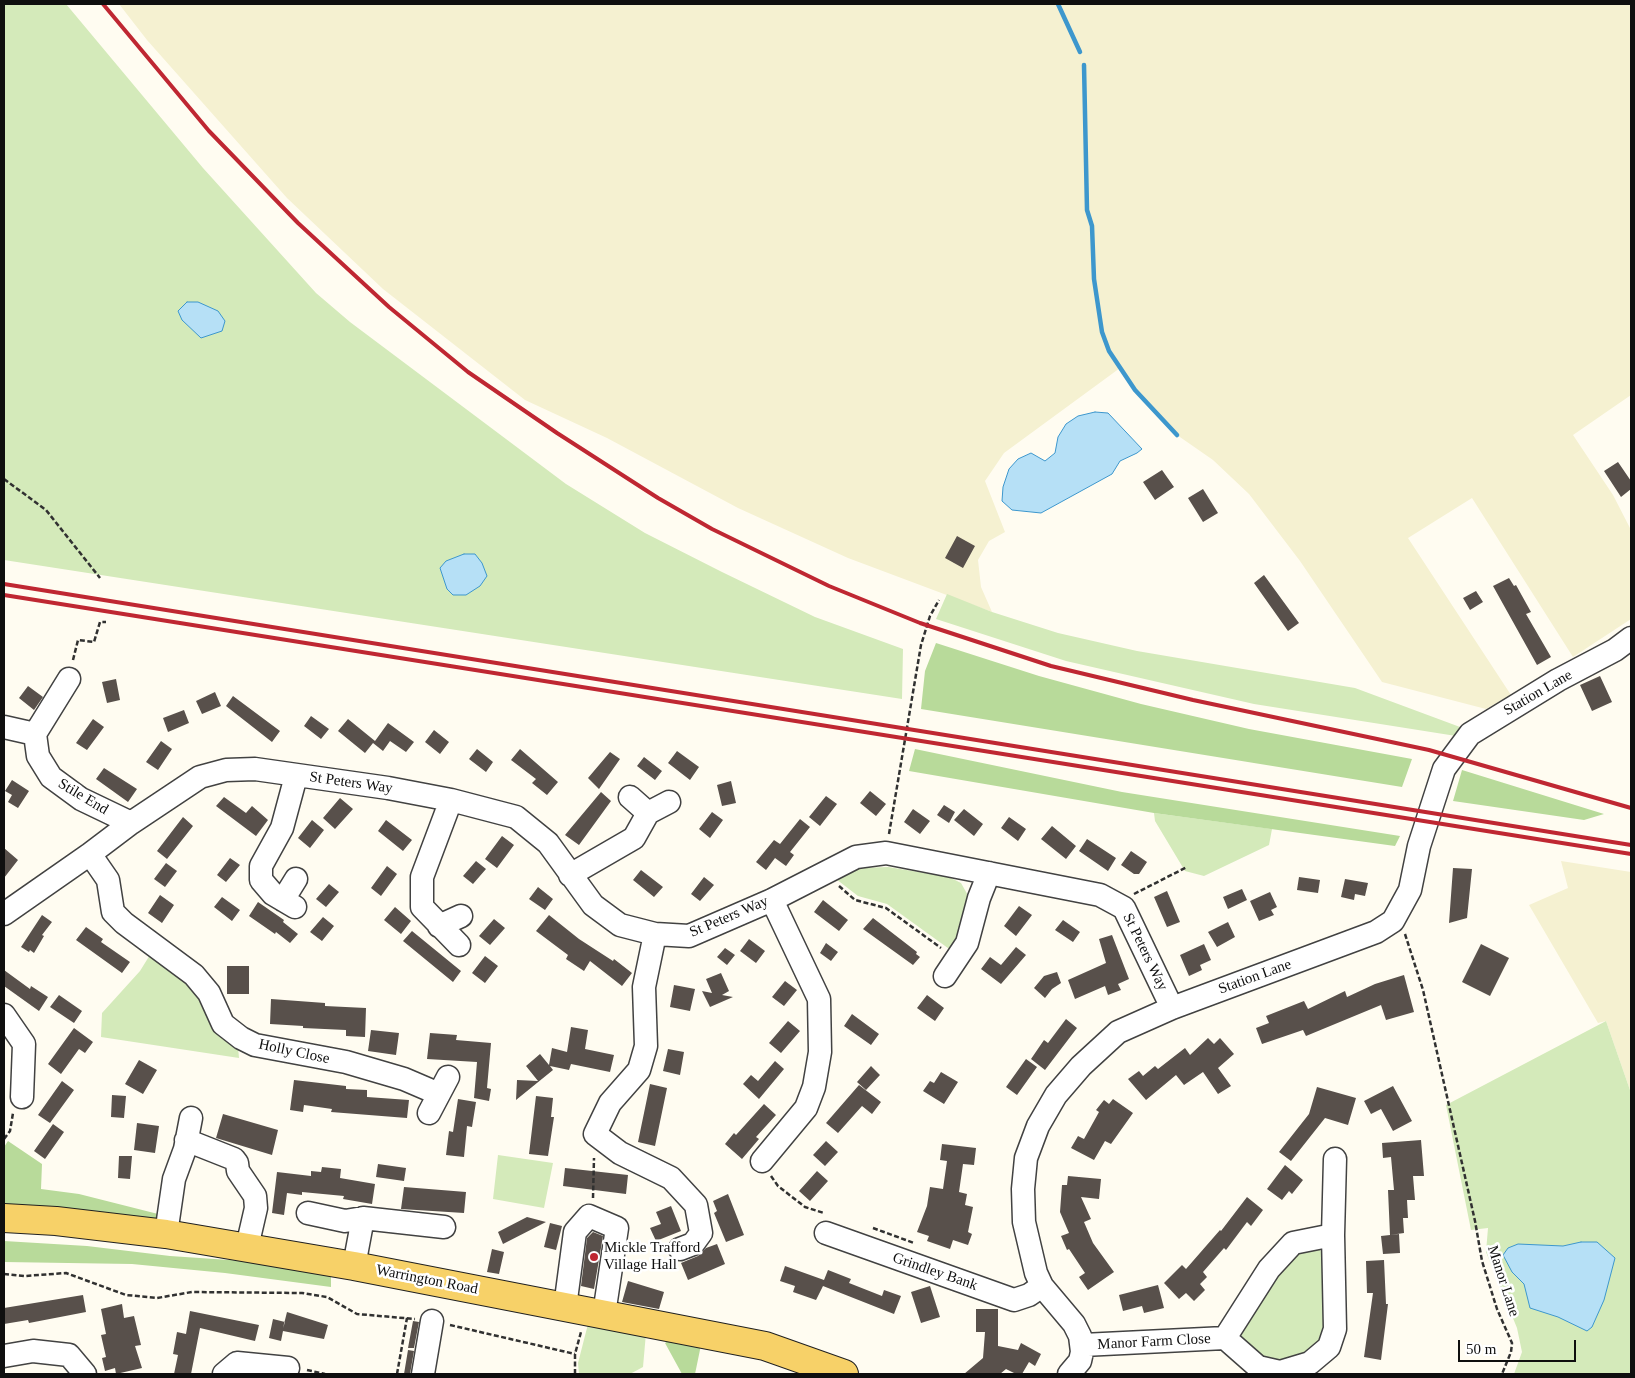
<!DOCTYPE html>
<style>
body{margin:0}
#map{position:relative;width:1635px;height:1378px;overflow:hidden;background:#fffcf1;font-family:"Times New Roman",serif}
canvas{display:block}
.frame{position:absolute;inset:0;border:5px solid #0f0f0f;pointer-events:none}
.scale{position:absolute;left:1458px;top:1340px;width:118px;height:22px;box-sizing:border-box;border:2px solid #0f0f0f;border-top:0;padding-left:6px;font-size:15px;line-height:18px;white-space:nowrap;color:#0f0f0f;-webkit-text-stroke:4px #fff;paint-order:stroke}
</style>
<div id="map">
<canvas width="1635" height="1378"></canvas>
<div class="frame"></div>
<div class="scale">50 m</div>
</div>
<script>
const context = document.querySelector('canvas').getContext('2d');
context.lineJoin = 'round';
function paint(path, color) { context.fillStyle = color; context.fill(path, 'evenodd'); }
const toPath = rows => new Path2D(rows.map(r => 'M' + r).join(''));
function trace(path, color, width, dash) { context.strokeStyle = color; context.lineWidth = width; context.lineCap = dash ? 'butt' : 'round'; context.setLineDash(dash || []); context.stroke(path); }
function drawText(font, color, halo, rows, align = 'center') {
  context.font = font + ' "Times New Roman",serif'; context.lineWidth = 5; context.setLineDash([]); context.textBaseline = 'middle'; context.strokeStyle = halo; context.fillStyle = color; for (const [text, x, y, turn = 0] of rows) {
    context.save(); context.translate(x, y); context.rotate((+turn || 0) * Math.PI / 180); context.textAlign = isNaN(turn) ? turn : align; if (halo) context.strokeText(text, 0, 0); context.fillText(text, 0, 0); context.restore();
  }
}
paint(toPath([
 [119,4,1631,4,1631,395,1573,435,1613,495,1631,530,1631,619,1573,657,1472,498,1408,538,1511,695,1486,709,1382,682,1300,561,1249,494,1213,460,1177,435,1135,390,1120,368,1004,453,985,481,1005,532,989,541,978,560,981,587,992,612,848,558,738,508,607,438,525,400,383,289,287,198,147,40],
 [1561,861,1631,872,1631,1093,1606,1021,1598,1023,1529,905,1568,888]
]), '#f5f1d1');
paint(toPath([
 [4,4,66,4,203,168,316,293,350,322,566,484,645,533,722,572,815,617,903,649,902,699,4,560],
 [947,594,992,612,1058,633,1137,651,1355,688,1460,727,1456,736,1254,704,1066,661,936,619],
 [1154,813,1272,829,1269,845,1204,876,1185,871,1155,821],
 [888,867,949,877,961,883,970,899,963,938,952,951,887,904,858,896,836,879,859,868],
 [153,950,202,993,238,1047,239,1058,101,1037,102,1013,140,971],
 [1606,1021,1631,1093,1631,1374,1514,1374,1522,1352,1517,1328,1486,1252,1488,1228,1471,1230,1446,1105],
 [498,1155,553,1163,544,1208,493,1199],
 [1311,1244,1320,1250,1328,1262,1324,1338,1297,1364,1263,1359,1246,1344,1240,1333,1289,1258],
 [588,1324,646,1333,643,1367,630,1374,579,1374,578,1363]
]), '#d4eaba');
paint(toPath([
 [936,643,1039,676,1141,704,1249,729,1412,759,1402,787,921,709,925,671],
 [915,749,1122,792,1400,836,1395,846,1154,813,909,771],
 [1462,770,1604,814,1584,820,1453,801],
 [8,1141,42,1164,41,1189,79,1194,162,1215,155,1222,4,1208,4,1147],
 [4,1241,87,1246,170,1256,244,1261,331,1275,331,1287,225,1273,132,1264,4,1262],
 [672,1338,701,1345,695,1374,682,1374,665,1343]
]), '#b8da9a');
const water = toPath([
 [187,302,198,302,218,311,225,321,222,331,201,338,182,320,178,311,187,302],
 [1095,412,1108,413,1142,449,1137,453,1120,461,1112,474,1041,513,1012,510,1002,501,1003,487,1009,469,1018,459,1031,453,1045,461,1055,453,1058,437,1066,424,1078,416,1095,412],
 [464,554,475,554,482,563,487,576,480,586,466,595,453,595,447,589,440,568,446,561,464,554],
 [1581,1242,1597,1242,1615,1258,1604,1300,1592,1327,1587,1331,1558,1317,1530,1308,1524,1284,1512,1272,1503,1255,1508,1248,1518,1244,1563,1246,1581,1242]
]);
paint(water, '#b6e0f6');
trace(water, '#3d97cd', 1);
trace(toPath([
 [1058,4,1080,52],
 [1084,65,1087,210,1092,226,1094,279,1102,332,1109,351,1135,390,1177,435]
]), '#3d97cd', 4.5);
paint(toPath([
 [1618,462,1631,481,1631,489,1621,497,1604,471],
 [1162,470,1174,487,1155,500,1143,482],
 [1203,489,1218,513,1203,522,1188,498],
 [957,536,975,546,963,568,945,558],
 [1264,575,1299,623,1288,631,1254,583],
 [1509,578,1514,586,1516,585,1531,612,1526,614,1551,657,1537,665,1493,586],
 [1476,591,1483,602,1470,610,1463,598],
 [1600,676,1612,702,1592,711,1580,685],
 [116,679,120,700,107,703,102,682],
 [28,686,43,697,34,710,19,698],
 [215,692,221,706,202,714,196,701],
 [233,696,280,731,272,742,226,706],
 [184,710,189,723,168,732,163,718],
 [311,716,329,729,321,739,304,726],
 [93,719,104,727,87,750,76,743],
 [348,719,375,741,388,723,414,742,406,752,390,741,383,751,373,743,365,753,338,731],
 [434,730,449,742,440,754,425,742],
 [161,741,172,749,158,770,146,762],
 [477,749,493,762,486,772,469,759],
 [520,749,558,782,547,795,532,783,536,779,511,760],
 [677,751,699,767,690,780,668,763],
 [610,752,620,759,599,789,588,778],
 [644,757,662,771,655,780,637,766],
 [104,768,137,789,128,802,96,779],
 [12,780,29,791,18,808,8,802,12,795,5,791],
 [731,781,736,803,722,806,717,785],
 [870,791,886,804,876,816,860,803],
 [601,792,611,801,579,845,565,835],
 [826,796,837,804,820,826,809,817],
 [224,797,246,813,252,806,268,820,256,836,216,806],
 [340,798,353,809,335,829,323,818],
 [944,805,955,812,949,823,937,815],
 [913,809,930,821,920,834,904,822],
 [964,809,983,824,974,836,954,820],
 [712,812,723,820,710,838,699,829],
 [183,817,193,826,167,859,157,851],
 [1009,817,1026,829,1018,841,1001,828],
 [800,819,810,827,790,852,794,855,786,866,775,858,766,870,756,862,774,840,780,844],
 [312,820,324,830,310,848,298,838],
 [386,820,412,840,403,851,378,831],
 [1052,826,1076,846,1066,859,1041,839],
 [502,836,514,845,497,868,485,859],
 [1087,839,1116,858,1108,871,1079,851],
 [4,848,18,860,4,878],
 [1131,851,1147,862,1139,874,1134,874,1121,865],
 [230,858,240,865,226,882,217,875],
 [476,861,486,869,473,884,463,876],
 [166,863,177,871,165,887,154,879],
 [387,866,397,874,381,896,371,888],
 [1453,868,1472,869,1467,918,1449,923],
 [641,870,663,887,654,897,633,880],
 [704,877,714,885,700,901,691,894],
 [1299,877,1320,880,1318,893,1297,890],
 [1345,879,1368,883,1365,896,1355,894,1354,900,1341,897],
 [329,884,339,892,326,907,316,899],
 [538,887,553,899,545,910,529,899],
 [1242,889,1247,900,1228,909,1223,897],
 [1167,891,1180,922,1167,927,1154,897],
 [1270,892,1277,907,1271,910,1274,915,1259,921,1250,901],
 [160,895,174,905,162,923,148,913],
 [222,897,240,910,232,921,214,907],
 [823,900,848,920,839,931,814,912],
 [258,902,284,920,283,922,298,934,290,943,276,932,275,934,249,916],
 [1019,906,1032,915,1016,936,1004,926],
 [395,907,411,921,401,934,384,920],
 [42,915,52,922,42,935,44,936,34,953,30,950,29,952,21,947],
 [549,915,579,939,613,961,614,959,632,973,622,986,590,961,584,971,566,959,568,955,536,931],
 [323,917,334,926,322,941,310,932],
 [873,918,917,952,916,954,920,957,913,965,863,929],
 [494,919,505,928,490,945,479,936],
 [1063,920,1080,932,1073,942,1055,930],
 [1228,922,1235,937,1217,947,1208,932],
 [86,927,103,939,101,942,130,962,122,973,76,940],
 [412,931,461,971,453,982,403,941],
 [1112,935,1129,979,1118,984,1121,990,1108,995,1105,986,1075,999,1068,980,1106,963,1099,939],
 [749,939,765,951,756,963,740,951],
 [826,943,838,952,831,961,820,953],
 [1204,944,1211,960,1200,965,1202,970,1189,976,1180,955],
 [1481,944,1509,958,1490,996,1462,982],
 [1016,947,1026,955,1001,984,981,969,990,957,1001,965],
 [725,948,735,955,727,965,717,957],
 [485,956,498,966,485,983,472,973],
 [227,966,249,966,249,994,227,994],
 [4,970,30,989,31,986,48,997,39,1011,4,986],
 [1057,972,1061,983,1052,989,1045,998,1034,988,1044,976],
 [721,973,729,991,722,995,733,997,710,1007,702,991,712,993,706,979],
 [1404,975,1414,1012,1386,1020,1381,1005,1306,1036,1303,1030,1262,1044,1256,1028,1269,1023,1266,1016,1304,1001,1308,1009,1345,991,1347,997,1375,984],
 [785,981,797,990,784,1006,772,997],
 [674,985,695,989,690,1011,670,1007],
 [59,995,82,1011,74,1023,50,1007],
 [927,995,944,1008,935,1021,917,1008],
 [271,999,325,1003,325,1006,366,1008,365,1037,346,1036,346,1030,303,1028,303,1026,270,1024],
 [852,1014,879,1034,871,1045,844,1026],
 [1066,1019,1077,1028,1045,1070,1031,1059,1044,1040,1048,1043],
 [788,1021,800,1031,781,1053,769,1043],
 [571,1027,588,1030,585,1049,614,1055,610,1072,571,1064,569,1070,550,1066,553,1070,516,1100,517,1080,538,1081,526,1066,540,1054,549,1065,552,1048,567,1052],
 [74,1028,93,1042,85,1053,79,1049,61,1074,48,1064],
 [371,1030,399,1033,396,1055,368,1051],
 [430,1033,457,1035,456,1040,491,1043,487,1088,491,1089,489,1101,474,1098,477,1062,427,1059],
 [1208,1038,1214,1044,1220,1038,1234,1054,1218,1068,1231,1086,1218,1094,1203,1072,1184,1085,1176,1075,1146,1100,1128,1079,1139,1071,1143,1076,1155,1066,1158,1069,1185,1048,1190,1055],
 [668,1049,684,1052,680,1075,663,1071],
 [1026,1059,1037,1067,1017,1095,1006,1087],
 [139,1060,157,1070,143,1094,125,1084],
 [775,1061,784,1069,759,1099,743,1084,751,1075,758,1081],
 [871,1066,880,1075,866,1090,857,1082],
 [941,1072,958,1082,944,1104,923,1091,930,1081,934,1083],
 [294,1080,346,1086,346,1089,367,1090,367,1097,409,1100,407,1118,331,1112,332,1109,304,1105,303,1112,290,1110],
 [62,1081,74,1090,50,1123,38,1115],
 [650,1084,667,1088,655,1146,638,1142],
 [859,1085,881,1102,872,1114,862,1106,838,1133,826,1123],
 [1393,1086,1412,1121,1393,1131,1381,1109,1371,1114,1364,1101],
 [1317,1087,1356,1098,1348,1125,1325,1118,1291,1161,1279,1152,1309,1114],
 [112,1095,126,1096,124,1118,111,1117],
 [536,1096,553,1098,551,1117,554,1117,548,1156,529,1154],
 [458,1099,476,1102,472,1127,467,1126,464,1157,446,1155,449,1131,453,1132],
 [1113,1099,1133,1113,1111,1144,1105,1141,1094,1160,1071,1148,1078,1136,1084,1139,1099,1112,1096,1110,1104,1100,1109,1104],
 [764,1104,776,1115,756,1137,759,1139,742,1159,725,1144,734,1133,736,1135],
 [223,1114,278,1130,272,1155,216,1138],
 [137,1123,159,1126,155,1153,134,1150],
 [53,1124,64,1132,45,1159,34,1151],
 [1421,1140,1424,1176,1413,1176,1415,1200,1407,1200,1408,1218,1403,1218,1404,1233,1390,1235,1388,1190,1394,1190,1391,1157,1383,1158,1382,1143],
 [826,1141,838,1152,825,1166,813,1155],
 [942,1144,976,1148,974,1165,963,1164,959,1192,967,1194,965,1205,973,1207,968,1232,972,1234,968,1245,953,1240,950,1249,927,1241,929,1236,917,1232,927,1206,930,1187,943,1189,947,1161,940,1160],
 [119,1156,132,1156,130,1179,118,1178],
 [378,1164,406,1168,404,1181,376,1177],
 [1285,1165,1303,1180,1292,1194,1289,1191,1282,1200,1267,1189],
 [322,1167,341,1169,340,1178,375,1184,372,1204,343,1199,344,1196,302,1192,302,1195,287,1193,284,1215,272,1213,277,1172,311,1176,311,1171,321,1172],
 [565,1168,628,1175,626,1194,563,1186],
 [817,1171,828,1181,810,1201,799,1191],
 [1068,1176,1101,1179,1099,1199,1081,1197,1091,1219,1084,1222,1093,1243,1114,1272,1088,1290,1079,1277,1085,1273,1069,1249,1067,1250,1061,1236,1069,1233,1060,1212,1062,1185,1067,1185],
 [404,1187,466,1192,464,1213,401,1209],
 [728,1194,744,1235,726,1242,714,1213,717,1211,713,1201],
 [1247,1197,1263,1210,1251,1226,1247,1222,1226,1250,1224,1248,1203,1272,1207,1277,1200,1284,1205,1290,1194,1301,1186,1293,1179,1299,1164,1283,1182,1265,1186,1269,1220,1230,1221,1231],
 [671,1206,681,1231,656,1241,650,1228,661,1224,656,1212],
 [527,1217,546,1222,503,1244,498,1232],
 [550,1223,562,1226,556,1250,544,1247],
 [593,1232,603,1236,594,1289,581,1286,587,1238],
 [1399,1234,1400,1253,1383,1254,1381,1236],
 [717,1244,725,1264,688,1280,681,1263,698,1256,706,1248],
 [492,1249,504,1252,499,1274,487,1272],
 [1384,1260,1386,1304,1388,1304,1381,1360,1364,1357,1373,1293,1367,1293,1366,1261],
 [785,1266,824,1280,828,1270,851,1279,849,1283,882,1296,884,1290,901,1296,894,1314,823,1286,816,1300,793,1292,795,1286,780,1281],
 [628,1281,664,1292,659,1309,622,1302],
 [1158,1285,1164,1308,1144,1313,1142,1306,1123,1311,1119,1295],
 [930,1286,940,1317,921,1323,911,1292],
 [83,1295,86,1312,29,1323,28,1320,4,1324,4,1308],
 [122,1304,124,1318,134,1316,141,1345,135,1346,142,1368,116,1374,115,1368,105,1371,102,1358,106,1357,101,1335,106,1334,101,1309],
 [976,1309,998,1309,998,1346,1018,1350,1021,1343,1041,1354,1035,1366,1029,1362,1022,1374,1016,1374,1006,1369,1000,1374,964,1374,983,1358,985,1332,976,1332],
 [190,1311,259,1325,255,1341,200,1328,191,1374,174,1374,178,1355,173,1354,177,1332,186,1334],
 [287,1312,328,1325,324,1339,283,1331,281,1341,269,1338,273,1319,285,1322,283,1328],
 [413,1321,419,1322,414,1348,408,1348],
 [408,1350,414,1351,410,1374,404,1374]
]), '#58504b');
const minor = toPath([
 [69,679,35,734,38,756,51,777,81,799,131,823],
 [4,727,35,734],
 [630,797,648,813],
 [451,800,422,877,422,907,459,945],
 [90,854,108,880,113,912,124,923,194,975,209,993,223,1024,241,1038,255,1045,346,1062,404,1079,439,1094],
 [570,875,634,838,648,813,669,802],
 [283,900,296,879],
 [295,907,273,894,261,880,261,866,282,828,296,776],
 [4,914,90,854,131,823,200,777,226,770,255,769,388,788,451,800,516,817,548,843,593,905,620,925,655,934,689,936,772,900,856,857,886,853,1100,895,1124,908,1172,1008],
 [439,926,461,916],
 [655,934,644,987,646,1046,639,1070,610,1103,595,1134,620,1153,671,1178,696,1205,701,1233,693,1244,680,1249],
 [945,976,967,943,979,898,989,873],
 [4,1015,24,1044,22,1097],
 [429,1113,448,1077],
 [186,1140,234,1159,237,1163,238,1171,255,1196,256,1208,247,1247],
 [762,1161,806,1108,814,1087,820,1052,819,999,772,900],
 [308,1213,345,1221,363,1218],
 [826,1233,1014,1300,1029,1295,1042,1286],
 [166,1234,174,1179,185,1149,191,1118],
 [354,1266,363,1218,444,1227],
 [565,1307,575,1232,589,1216,617,1228,604,1314],
 [1225,1338,1258,1367,1280,1372,1310,1363,1329,1347,1335,1329,1333,1235],
 [1083,1345,1225,1338,1269,1269,1293,1243,1333,1235,1335,1159],
 [4,1356,33,1351,69,1355,85,1374],
 [224,1374,237,1363,288,1368],
 [423,1374,432,1321],
 [1069,1374,1080,1361,1082,1352,1080,1336,1074,1324,1042,1286,1036,1273,1024,1222,1023,1189,1026,1158,1038,1126,1056,1095,1081,1066,1118,1032,1172,1008,1376,932,1393,921,1410,890,1419,846,1444,769,1470,734,1558,680,1615,650,1631,638]
]);
const major = toPath([
 [4,1218,56,1221,166,1234,354,1266,765,1346,844,1374]
]);
trace(minor, '#424242', 25);
trace(major, '#202020', 30);
trace(toPath([
 [4,479,46,510,100,578],
 [73,660,78,640,94,642,100,622,106,622],
 [889,834,921,645,930,616,939,600],
 [839,886,855,900,886,908,941,948],
 [1134,894,1187,867],
 [1405,934,1423,990,1475,1221,1482,1261,1497,1309,1512,1343,1511,1352,1502,1374],
 [4,1139,10,1131,13,1113],
 [771,1176,778,1186,805,1207,824,1213],
 [593,1198,594,1158],
 [873,1228,914,1243],
 [4,1274,25,1276,66,1273,126,1295,157,1298,192,1292,302,1293,327,1297,357,1314,415,1319],
 [450,1325,575,1354],
 [307,1370,325,1374],
 [397,1374,407,1318],
 [575,1374,575,1354,581,1332]
]), '#313131', 2.5, [5, 2.5]);
trace(minor, '#fff', 22);
trace(major, '#f7d168', 28);
trace(toPath([
 [103,4,209,131,298,223,389,307,468,372,557,433,658,498,712,529,829,586,920,623,1051,666,1193,700,1429,750,1631,808],
 [4,584,1631,845],
 [4,595,1631,854]
]), '#bf2732', 4);
for (const [x, y, r, color] of [
 [594,1257,5,"#bf2732"]
]) { const dot = new Path2D(); dot.arc(x, y, r, 0, 2 * Math.PI); context.fillStyle = color; context.fill(dot); trace(dot, '#fff', 2); }
drawText('15px', '#0f0f0f', '#fff', [
 ["Station Lane",1538,693,-30],
 ["St Peters Way",351,783,8],
 ["Stile End",83,797,31],
 ["St Peters Way",729,917,-23],
 ["St Peters Way",1145,952,64],
 ["Station Lane",1255,977,-20],
 ["Holly Close",294,1052,12],
 ["Grindley Bank",935,1272,19],
 ["Warrington Road",427,1280,11],
 ["Manor Lane",1503,1281,72],
 ["Manor Farm Close",1154,1342,-3]
]);
drawText('15px', '#0f0f0f', '#fff', [
 ["Mickle Trafford",604,1248],
 ["Village Hall",604,1265]
], 'left');
</script>
